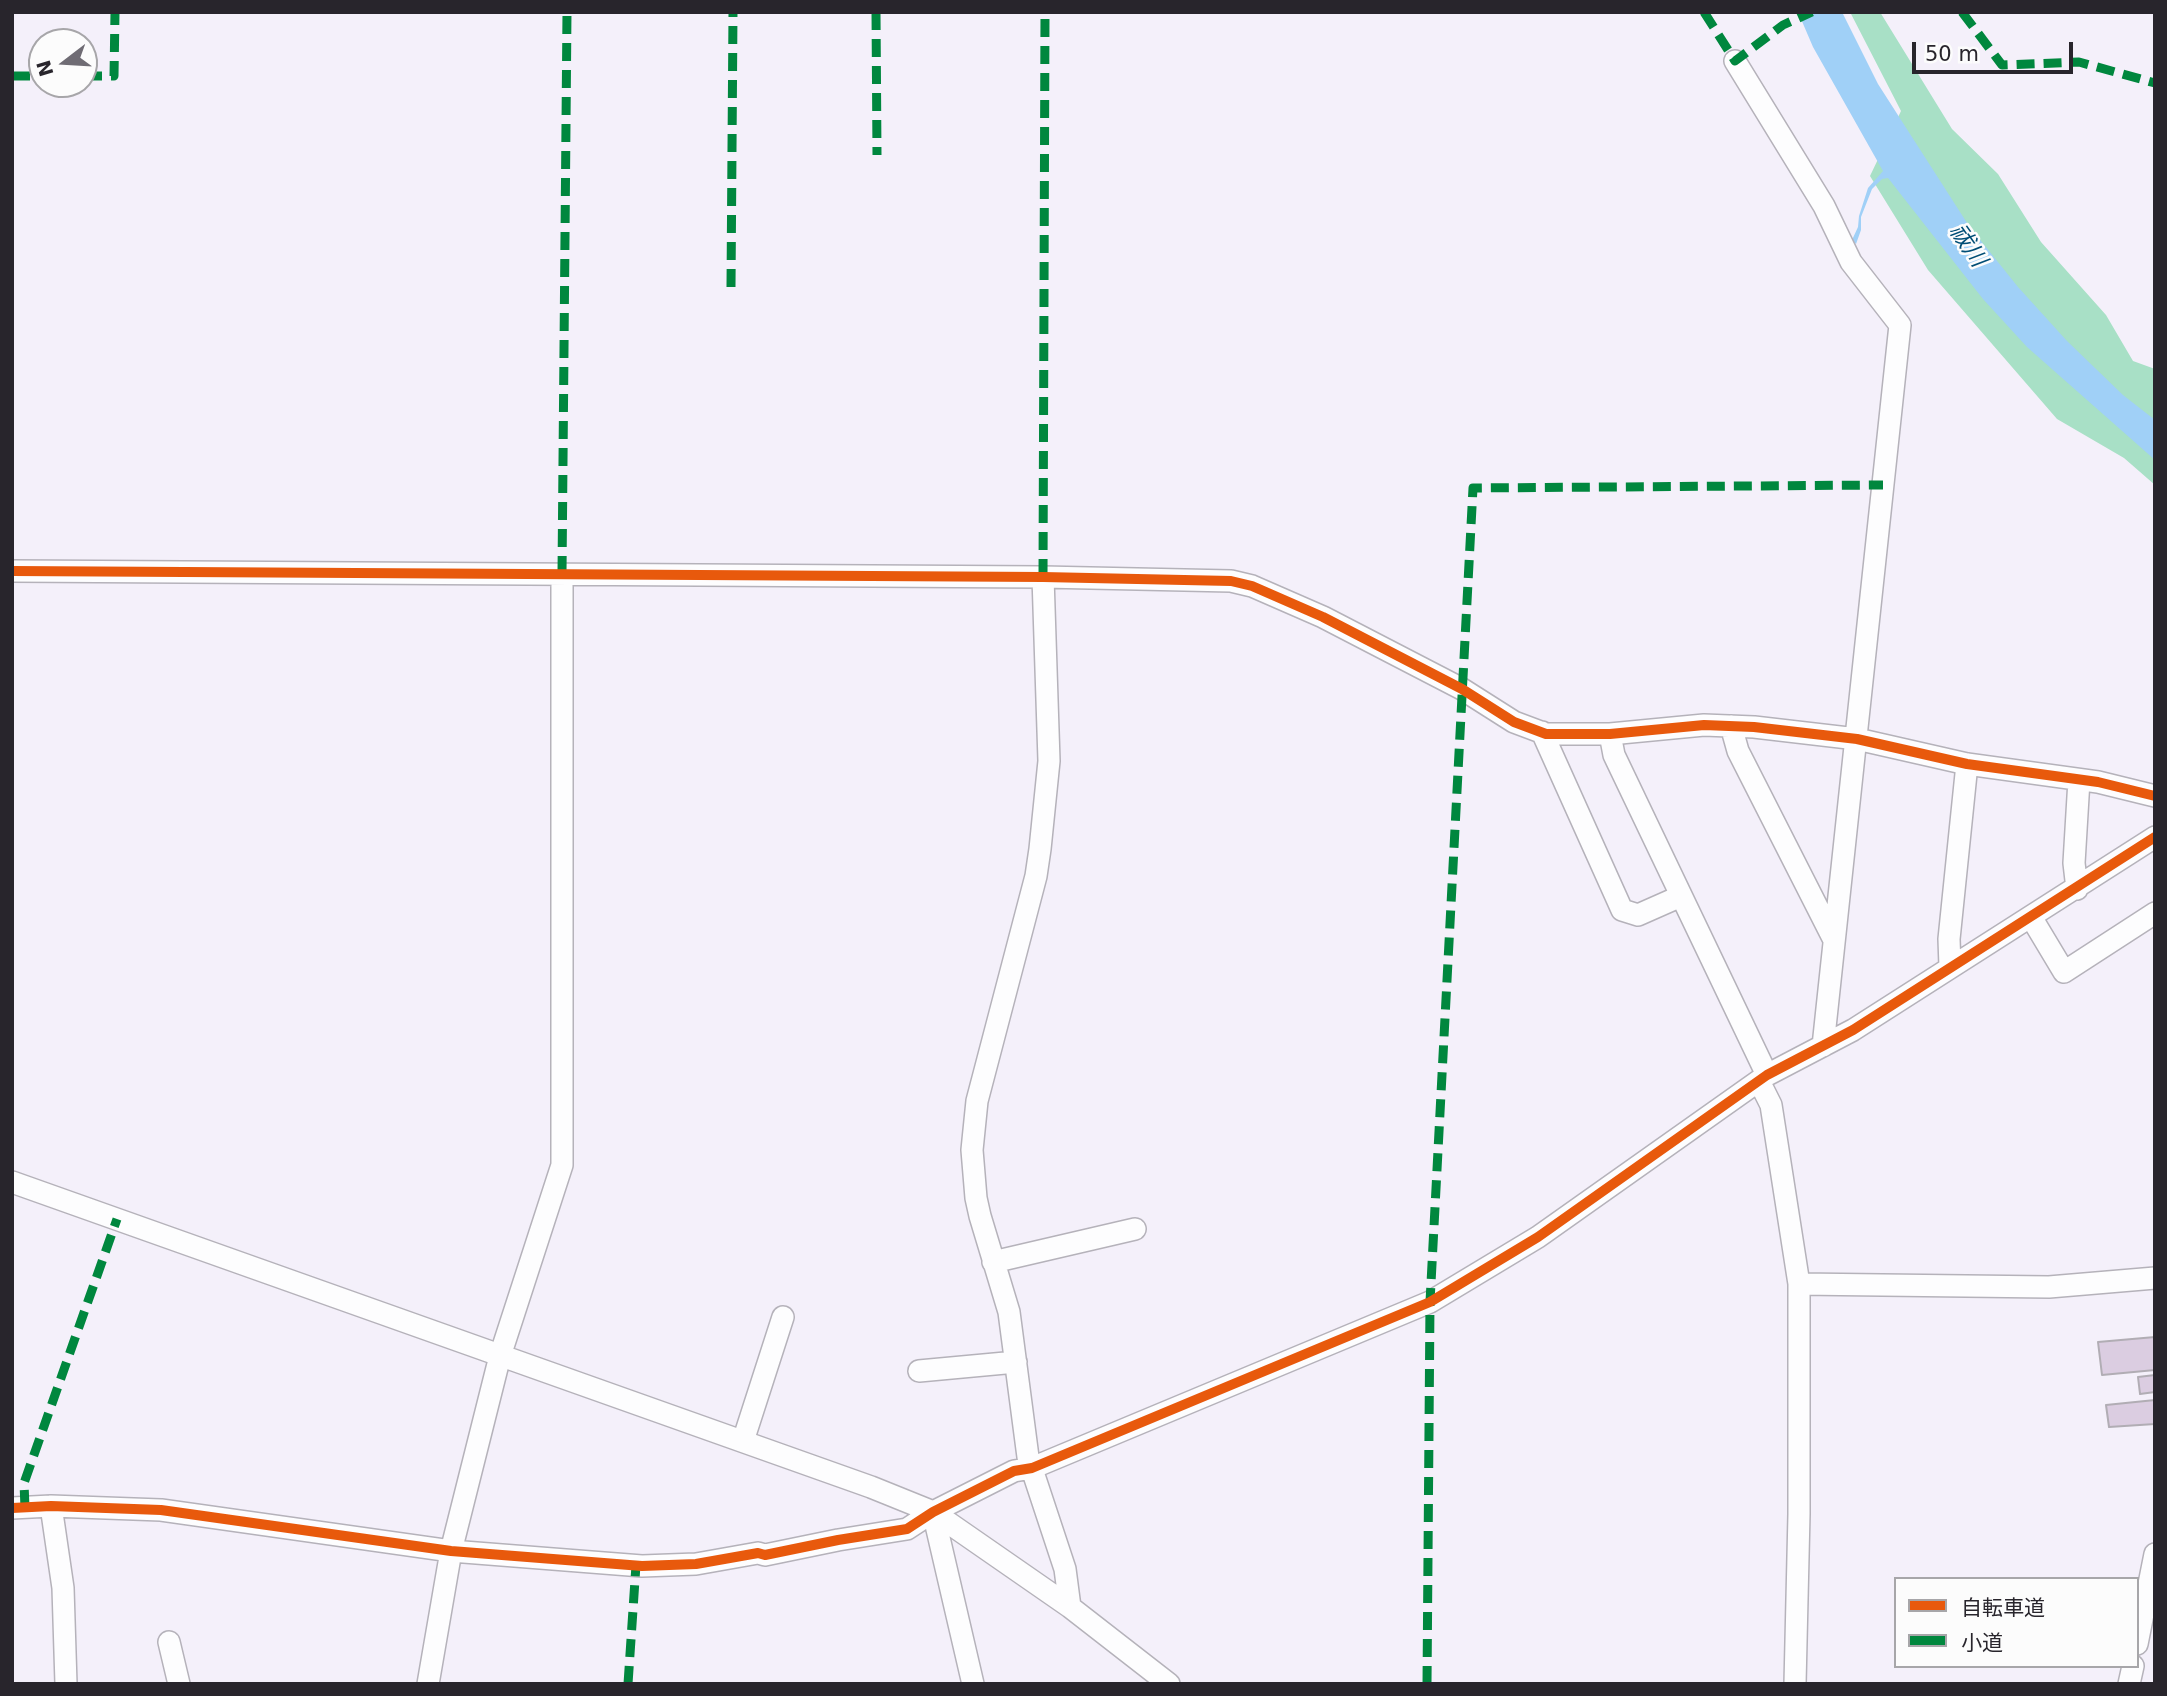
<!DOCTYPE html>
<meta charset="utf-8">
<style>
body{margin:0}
#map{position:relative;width:2167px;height:1696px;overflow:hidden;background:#f4f0fa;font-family:"DejaVu Sans","Noto Sans JP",sans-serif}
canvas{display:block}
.frame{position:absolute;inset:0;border:14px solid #28252c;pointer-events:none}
.legend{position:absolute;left:1894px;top:1577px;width:245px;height:91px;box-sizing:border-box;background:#fcfcfc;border:2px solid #a7a6a9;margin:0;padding:9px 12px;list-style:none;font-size:21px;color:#28252c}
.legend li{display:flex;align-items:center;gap:14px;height:35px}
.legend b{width:35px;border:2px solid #a7a6a9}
.north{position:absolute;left:28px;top:28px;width:70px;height:70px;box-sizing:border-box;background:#fcfcfc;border:2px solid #a7a6a9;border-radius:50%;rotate:253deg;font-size:19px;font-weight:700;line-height:28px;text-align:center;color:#28252c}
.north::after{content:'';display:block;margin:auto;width:24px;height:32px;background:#6f6c74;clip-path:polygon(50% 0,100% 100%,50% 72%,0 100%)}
.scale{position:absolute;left:1912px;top:42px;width:161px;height:32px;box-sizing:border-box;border:4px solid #28252c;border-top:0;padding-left:9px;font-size:21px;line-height:24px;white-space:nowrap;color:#28252c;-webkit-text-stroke:5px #fcfcfc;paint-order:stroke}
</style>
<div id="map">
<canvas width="2167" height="1696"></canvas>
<div class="frame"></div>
<ul class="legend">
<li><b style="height:9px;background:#e8590c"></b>自転車道</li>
<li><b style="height:9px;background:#00873e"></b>小道</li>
</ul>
<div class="north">N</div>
<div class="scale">50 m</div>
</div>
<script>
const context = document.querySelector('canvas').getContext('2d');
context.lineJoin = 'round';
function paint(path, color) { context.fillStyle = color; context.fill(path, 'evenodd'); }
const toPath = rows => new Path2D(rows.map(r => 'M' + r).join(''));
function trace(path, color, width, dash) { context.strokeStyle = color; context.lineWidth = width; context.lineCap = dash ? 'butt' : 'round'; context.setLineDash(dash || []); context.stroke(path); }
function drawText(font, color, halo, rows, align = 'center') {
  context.font = font + ' "DejaVu Sans","Noto Sans JP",sans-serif'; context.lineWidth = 5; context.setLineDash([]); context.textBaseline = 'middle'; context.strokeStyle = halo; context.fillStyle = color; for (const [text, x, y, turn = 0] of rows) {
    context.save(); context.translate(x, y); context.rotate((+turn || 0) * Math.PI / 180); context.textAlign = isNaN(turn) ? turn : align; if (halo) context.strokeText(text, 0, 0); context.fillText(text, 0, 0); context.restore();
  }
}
paint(toPath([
 [1850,12,1880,12,1952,129,1998,174,2041,242,2106,315,2133,361,2155,369,2155,485,2124,458,2057,419,1928,270,1870,176,1901,111]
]), '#a8e0c6');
paint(toPath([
 [1798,12,1842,12,1878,84,1969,226,2018,287,2067,341,2123,395,2155,420,2155,460,2027,347,1983,299,1888,178,1882,179,1872,189,1861,217,1861,230,1856,244,1852,240,1858,227,1859,216,1868,188,1883,171,1813,47]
]), '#a0d0f7');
const building = toPath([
 [2155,1337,2155,1370,2102,1375,2098,1342,2155,1337],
 [2155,1375,2155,1392,2140,1394,2138,1377,2155,1375],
 [2155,1400,2155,1424,2109,1427,2106,1405,2155,1400]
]);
paint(building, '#dbcde1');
trace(building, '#b1adb4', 2);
const minor = toPath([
 [1735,61,1824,206,1851,262,1900,325,1823,1046],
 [12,571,1043,577,1231,581,1252,586,1323,617,1462,689,1514,722,1546,734,1610,734,1704,725,1754,727,1857,739,1967,764,2098,782,2155,796],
 [1043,577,1049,761,1040,849,1036,876,977,1101,972,1150,976,1198,980,1216,1009,1312,1028,1457,1065,1569,1070,1607],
 [1731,726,1738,751,1834,940],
 [1542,732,1622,910,1638,915,1681,896],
 [1610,734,1614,755,1767,1075],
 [2077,889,2074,863,2079,780],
 [2031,917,2064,972,2155,913],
 [1950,967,1949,939,1967,764],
 [1759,1081,1771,1105,1799,1284,1799,1514,1795,1684],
 [12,1182,871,1487,933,1512,1070,1607,1169,1684],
 [993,1262,1135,1229],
 [1799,1284,2049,1287,2155,1278],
 [919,1371,1016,1362],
 [743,1441,783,1317],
 [51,1506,63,1588,66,1684],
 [12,1508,51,1506,161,1510,451,1551,642,1566,696,1564,758,1553,765,1555,838,1540,907,1529,933,1512,1014,1471,1032,1468,1430,1302,1538,1237,1767,1075,1853,1030,2155,837],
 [933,1512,973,1684],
 [169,1642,179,1684],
 [2137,1644,2155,1554],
 [428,1684,451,1551,500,1356,562,1165,562,574],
 [2129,1684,2133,1666]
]);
trace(minor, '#b5b2ba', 24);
trace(minor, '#fdfdfe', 21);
trace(toPath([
 [876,12,877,155],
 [1704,12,1735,61,1783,25,1812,12],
 [1962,12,2002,65,2079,62,2155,83],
 [12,76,42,76],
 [84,76,114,76,115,12],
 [731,287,733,12],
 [562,574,567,12],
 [1043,577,1045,12],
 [25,1508,24,1483,117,1219],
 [628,1684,636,1565],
 [1427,1684,1430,1302,1473,488,1883,485]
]), '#00873e', 9, [18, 9]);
trace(toPath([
 [12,571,1043,577,1231,581,1252,586,1323,617,1462,689,1514,722,1546,734,1610,734,1704,725,1754,727,1857,739,1967,764,2098,782,2155,796],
 [12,1508,51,1506,161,1510,451,1551,642,1566,696,1564,758,1553,765,1555,838,1540,907,1529,933,1512,1014,1471,1032,1468,1430,1302,1538,1237,1767,1075,1853,1030,2155,837]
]), '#e8590c', 10);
drawText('italic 23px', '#004e76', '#fcfcfc', [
 ["祓川",1967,246,55]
]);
</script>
